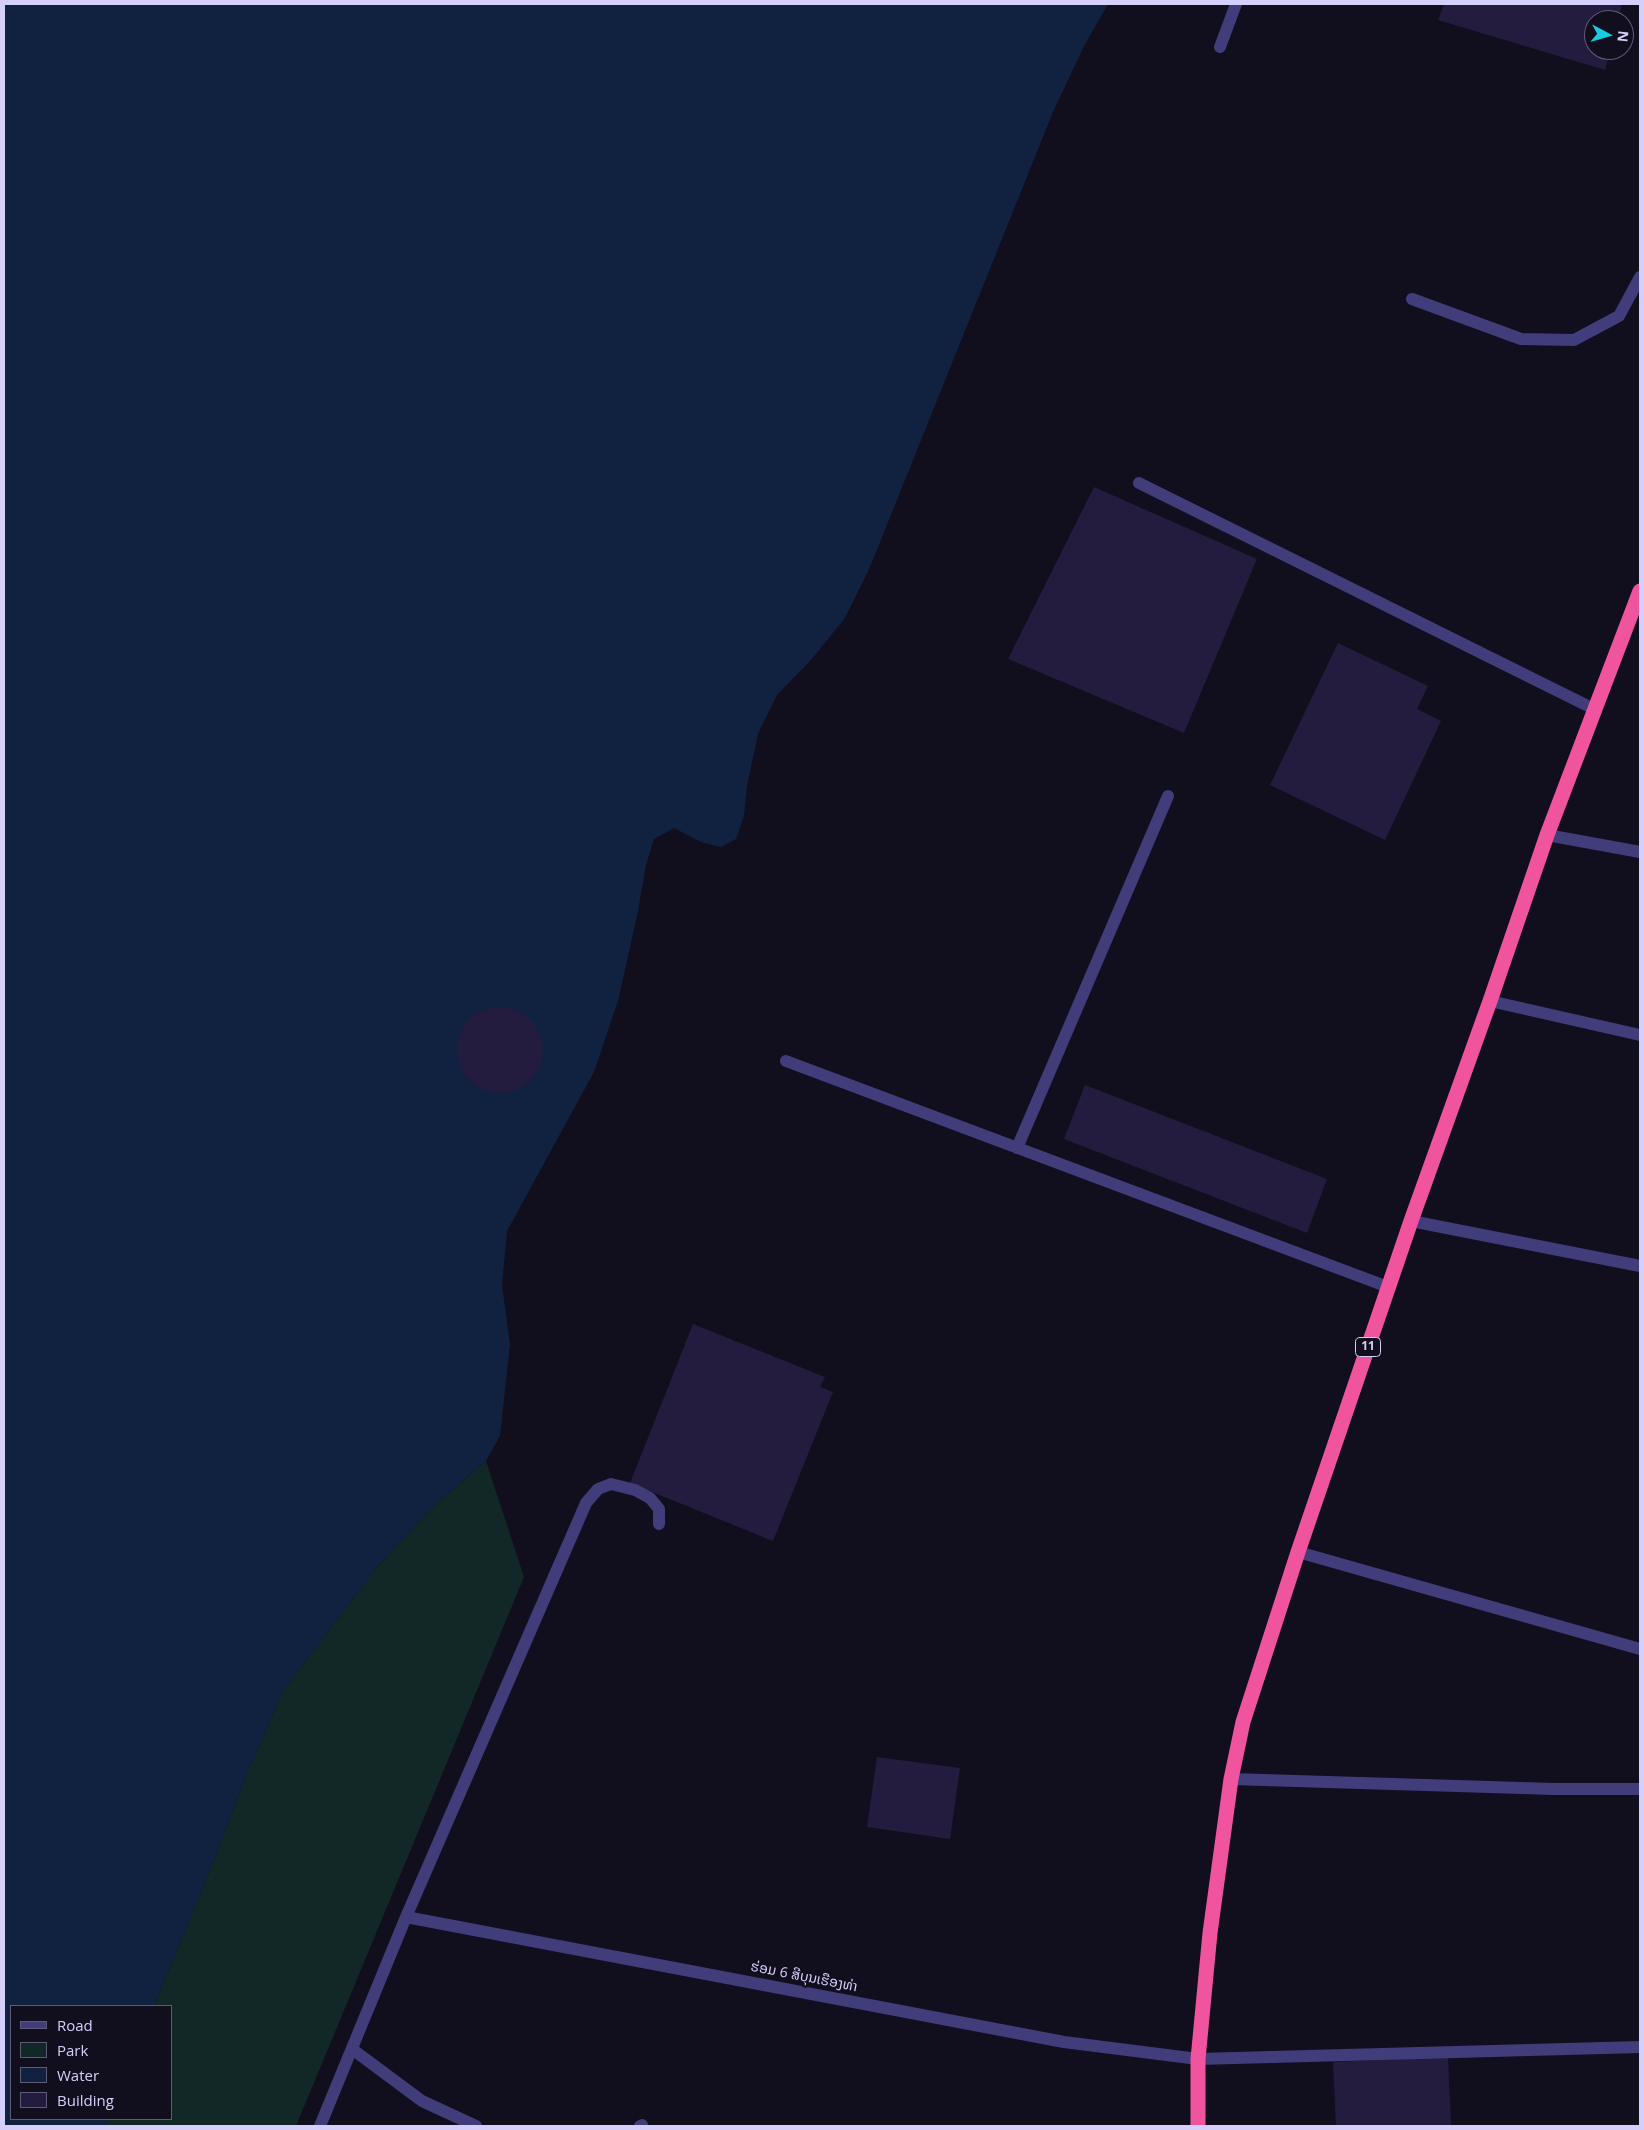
<!DOCTYPE html>
<meta charset="utf-8">
<style>
body{margin:0}
#map{position:relative;width:1644px;height:2130px;overflow:hidden;background:#110e1e;font-family:"Open Sans",sans-serif}
canvas{display:block}
.frame{position:absolute;inset:0;border:5px solid #d5cffb;pointer-events:none}
.legend{position:absolute;left:10px;top:2005px;width:162px;height:115px;box-sizing:border-box;background:#110e1e;border:1px solid #5f5b76;margin:0;padding:6px 9px;list-style:none;font-size:15px;color:#d5cffb}
.legend li{display:flex;align-items:center;gap:10px;height:25px}
.legend b{width:25px;border:1px solid #5f5b76}
.north{position:absolute;left:1584px;top:10px;width:50px;height:50px;box-sizing:border-box;background:#110e1e;border:1px solid #5f5b76;border-radius:50%;rotate:96deg;font-size:14px;font-weight:700;line-height:20px;text-align:center;color:#d5cffb}
.north::after{content:'';display:block;margin:auto;width:18px;height:22px;background:#12cde4;clip-path:polygon(50% 0,100% 100%,50% 72%,0 100%)}
</style>
<div id="map">
<canvas width="1644" height="2130"></canvas>
<div class="frame"></div>
<ul class="legend">
<li><b style="height:6px;background:#403d7a"></b>Road</li>
<li><b style="height:14px;background:#122827"></b>Park</li>
<li><b style="height:14px;background:#112240"></b>Water</li>
<li><b style="height:14px;background:#231c3e"></b>Building</li>
</ul>
<div class="north">N</div>
</div>
<script>
const context = document.querySelector('canvas').getContext('2d');
context.lineJoin = 'round';
function paint(path, color) { context.fillStyle = color; context.fill(path, 'evenodd'); }
const toPath = rows => new Path2D(rows.map(r => 'M' + r).join(''));
function trace(path, color, width, dash) { context.strokeStyle = color; context.lineWidth = width; context.lineCap = dash ? 'butt' : 'round'; context.setLineDash(dash || []); context.stroke(path); }
function drawText(font, color, halo, rows, align = 'center') {
  context.font = font + ' "Open Sans","Noto Sans Lao",sans-serif'; context.lineWidth = 5; context.setLineDash([]); context.textBaseline = 'middle'; context.strokeStyle = halo; context.fillStyle = color; for (const [text, x, y, turn = 0] of rows) {
    context.save(); context.translate(x, y); context.rotate((+turn || 0) * Math.PI / 180); context.textAlign = isNaN(turn) ? turn : align; if (halo) context.strokeText(text, 0, 0); context.fillText(text, 0, 0); context.restore();
  }
}
paint(toPath([
 [486,1461,524,1577,296,2126,104,2126,108,2119,171,2119,171,2006,154,2006,211,1868,247,1773,284,1690,377,1567,436,1504]
]), '#122827');
paint(toPath([
 [4,4,1108,4,1084,46,1053,112,870,567,845,618,811,660,777,695,758,734,747,786,744,816,736,839,721,847,701,842,674,828,654,839,646,865,638,911,618,1001,594,1072,507,1231,502,1285,510,1344,500,1436,486,1461,436,1504,377,1567,284,1690,247,1773,211,1868,154,2006,11,2006,11,2119,108,2119,104,2126,4,2126]
]), '#112240');
paint(toPath([
 [1444,4,1622,4,1618,20,1594,20,1594,50,1610,50,1605,70,1438,20],
 [1094,487,1257,559,1184,733,1008,659],
 [1338,643,1428,686,1417,709,1441,721,1385,840,1270,785],
 '457 1050a43 43 0 1 1 86 0a43 43 0 1 1-86 0Z',
 [1085,1085,1327,1179,1307,1233,1064,1139],
 [693,1324,825,1377,820,1387,833,1392,773,1541,630,1483],
 [877,1757,960,1768,950,1839,867,1827],
 [1448,2057,1451,2126,1336,2126,1333,2062]
]), '#231c3e');
trace(toPath([
 [1220,47,1236,4],
 [1412,299,1521,339,1574,340,1619,316,1640,277],
 [1139,483,1596,710],
 [1547,835,1640,852],
 [1490,1001,1640,1035],
 [786,1061,1388,1287],
 [1017,1148,1168,796],
 [1411,1221,1640,1266],
 [1298,1552,1640,1649],
 [1231,1779,1554,1789,1640,1789],
 [406,1917,1064,2042,1198,2059,1640,2047],
 [352,2049,422,2101,476,2126],
 [320,2126,406,1917,586,1503,598,1489,611,1484,635,1490,650,1498,659,1509,659,1524],
 [640,2126,642,2125]
]), '#403d7a', 12);
trace(toPath([
 [1198,2126,1198,2059,1210,1933,1231,1779,1243,1722,1298,1552,1411,1221,1490,1001,1547,835,1640,591]
]), '#f1549e', 15);
for (const [x, y, w] of [
 [1368,1347,25]
]) { const box = new Path2D(); box.roundRect(x - w / 2, y - 9.5, w, 19, 4); context.fillStyle = '#110e1e'; context.fill(box); trace(box, '#d5cffb', 1); }
drawText('bold 12px', '#d5cffb', null, [
 ["11",1368,1347]
]);
drawText('14px', '#d5cffb', '#110e1e', [
 ["ຮ່ອມ 6 ສີບຸນເຮືອງທ່າ",804,1977,11]
]);
</script>
